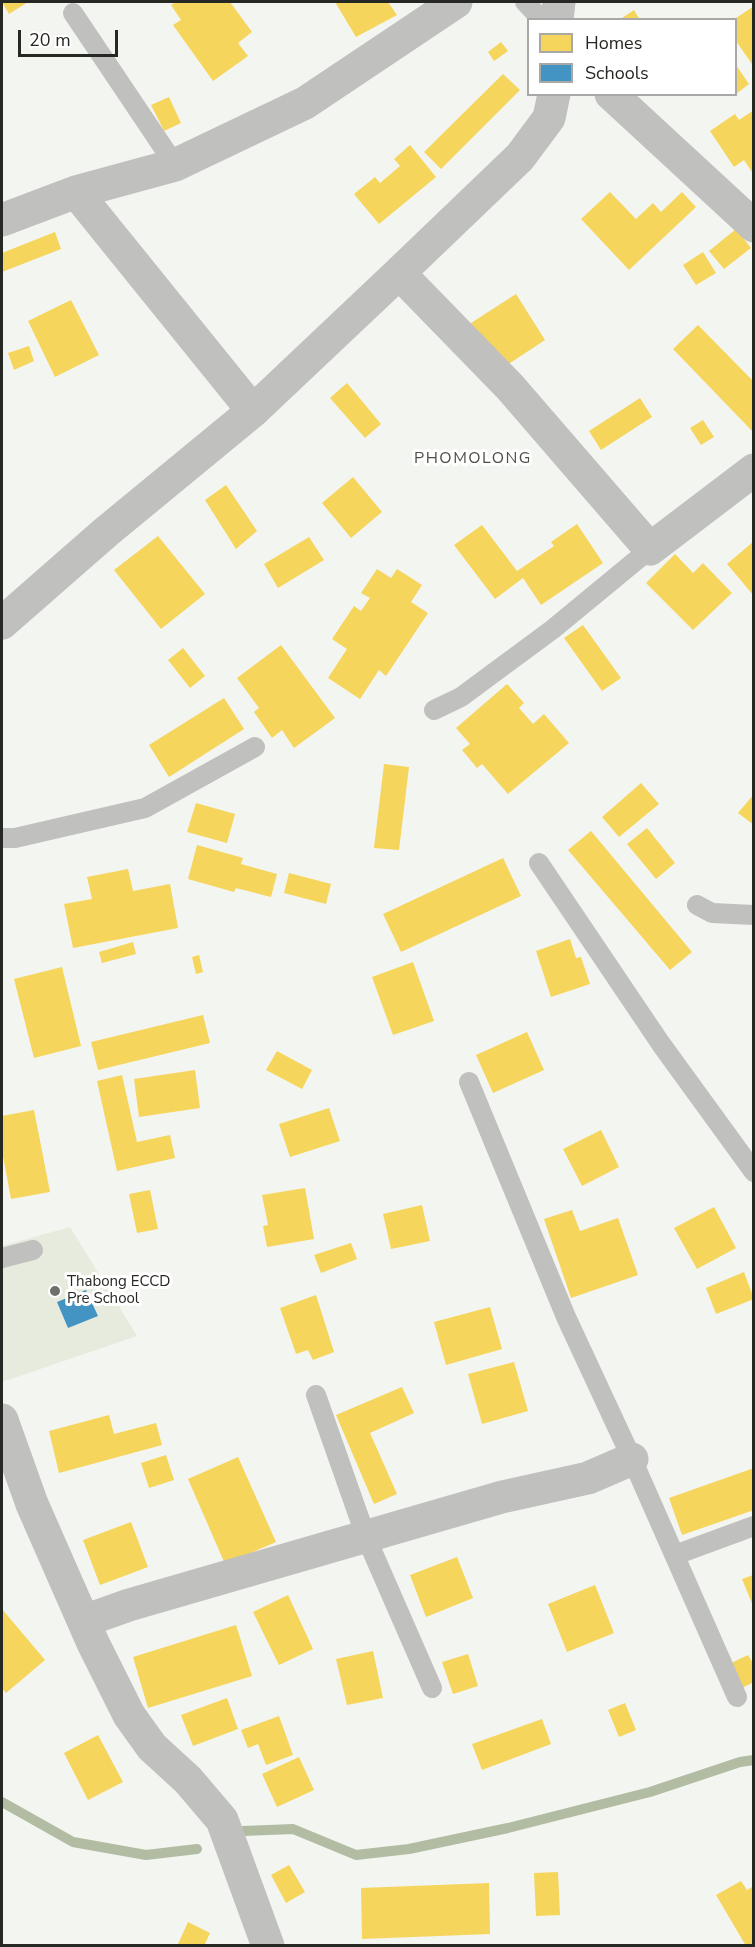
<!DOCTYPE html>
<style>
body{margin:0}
#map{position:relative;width:755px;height:1947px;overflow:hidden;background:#f3f5f0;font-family:"Nunito Sans",sans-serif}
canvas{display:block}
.frame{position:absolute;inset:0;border:3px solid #262823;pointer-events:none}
.legend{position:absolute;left:527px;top:18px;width:210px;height:78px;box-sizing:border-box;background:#fff;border:2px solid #a8a9a7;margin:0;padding:8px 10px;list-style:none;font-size:18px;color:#262823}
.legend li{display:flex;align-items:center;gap:12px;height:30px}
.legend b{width:30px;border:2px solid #a8a9a7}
.scale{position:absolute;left:18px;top:30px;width:100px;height:27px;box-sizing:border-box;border:3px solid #262823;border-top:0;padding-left:8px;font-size:18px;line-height:21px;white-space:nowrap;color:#262823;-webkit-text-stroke:4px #fff;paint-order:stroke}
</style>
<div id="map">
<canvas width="755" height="1947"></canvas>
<div class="frame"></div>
<ul class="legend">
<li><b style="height:16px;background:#f6d55c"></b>Homes</li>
<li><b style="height:16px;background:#4393c3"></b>Schools</li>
</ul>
<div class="scale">20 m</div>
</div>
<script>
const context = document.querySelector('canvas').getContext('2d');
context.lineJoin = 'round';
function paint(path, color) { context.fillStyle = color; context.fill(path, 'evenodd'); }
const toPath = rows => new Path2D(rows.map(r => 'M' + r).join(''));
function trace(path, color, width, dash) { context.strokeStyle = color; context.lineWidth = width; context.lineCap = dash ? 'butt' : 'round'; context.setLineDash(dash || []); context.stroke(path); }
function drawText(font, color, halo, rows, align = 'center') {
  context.font = font + ' "Nunito Sans",sans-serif'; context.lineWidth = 6; context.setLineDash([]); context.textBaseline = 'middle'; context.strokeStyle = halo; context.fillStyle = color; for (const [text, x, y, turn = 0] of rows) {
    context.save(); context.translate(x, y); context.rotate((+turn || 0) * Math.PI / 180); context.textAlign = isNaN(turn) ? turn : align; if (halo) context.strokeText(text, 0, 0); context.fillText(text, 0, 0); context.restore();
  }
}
paint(toPath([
 [70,1227,137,1336,2,1382,2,1246]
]), '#e6ebde');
paint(toPath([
 [2,2,28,2,9,14],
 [176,2,230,2,252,32,238,43,248,56,213,81,173,25,181,20,171,5],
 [335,2,388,2,397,15,356,37],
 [754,6,754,67,736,41,736,20,733,20],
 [634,10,640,20,619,20],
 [501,42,508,51,494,61,488,52],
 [736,65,749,84,736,94],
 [503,74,520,90,441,169,424,152],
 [169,97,181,123,164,131,151,105],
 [754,110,754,175,744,160,734,167,710,131,735,114,739,120],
 [410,145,436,177,379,224,354,194,375,177,380,183,400,166,394,159],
 [610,192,636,219,653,203,661,212,682,192,696,207,629,270,581,219],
 [736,229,751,248,724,269,709,251],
 [55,232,61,249,2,272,2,253],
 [703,252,716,273,696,285,683,265],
 [516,294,545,340,501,369,471,323],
 [71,300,99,355,55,377,28,321],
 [698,325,754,382,754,433,673,349],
 [29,346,34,361,14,370,8,353],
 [347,383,381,424,365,438,330,398],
 [640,398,652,417,601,450,589,431],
 [703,420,714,437,701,445,690,428],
 [353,477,382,512,351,538,322,503],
 [226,485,257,531,236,549,205,500],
 [577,524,603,563,541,605,523,578,495,599,454,545,482,525,517,571,554,546,551,542],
 [158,536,205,594,161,629,114,570],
 [309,537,324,560,278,588,264,564],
 [754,541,754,596,727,564],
 [675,554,693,573,703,563,732,593,693,630,646,583],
 [377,569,391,578,397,569,422,585,411,602,428,613,386,676,379,670,360,699,328,678,347,649,332,639,354,606,361,611,370,598,361,593],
 [583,625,621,678,602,691,564,638],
 [281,645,335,718,294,748,282,730,272,738,254,712,259,708,237,678],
 [183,648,205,676,190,688,168,660],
 [507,684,524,703,519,708,533,724,544,714,569,743,508,794,482,764,477,768,462,750,470,744,456,728],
 [224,698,244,729,169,777,149,745],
 [384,764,409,767,399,850,374,848],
 [641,783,659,804,619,837,602,817],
 [754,794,754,825,738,813],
 [196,803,235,814,227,843,187,832],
 [647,828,675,863,656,879,627,844],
 [591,831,692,952,670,970,568,850],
 [197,845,243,858,241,864,277,874,271,897,236,888,234,892,188,879],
 [503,858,521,896,401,952,383,914],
 [128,869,133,891,170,884,178,928,73,948,64,904,92,899,87,877],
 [289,873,331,884,326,904,284,893],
 [570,939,576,958,581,957,590,984,551,997,536,951],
 [133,942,136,954,102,963,99,952],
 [199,955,203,972,196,974,192,957],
 [413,962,434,1021,393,1035,372,977],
 [62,967,81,1046,34,1058,14,979],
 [203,1015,210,1043,98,1070,91,1042],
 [527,1032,544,1070,493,1093,476,1055],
 [277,1051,312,1070,302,1089,266,1070],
 [195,1070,200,1108,139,1117,134,1079],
 [122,1075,137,1142,170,1135,175,1158,117,1171,97,1081],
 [329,1108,340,1141,290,1157,279,1124],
 [34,1110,50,1192,11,1199,2,1151,2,1116],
 [601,1130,619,1167,582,1186,563,1149],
 [305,1188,314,1239,267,1247,263,1226,268,1225,262,1195],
 [150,1190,158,1229,137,1233,129,1194],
 [422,1205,430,1241,391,1249,383,1214],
 [714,1207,736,1248,697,1269,674,1228],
 [572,1210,580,1231,618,1218,638,1275,571,1298,544,1219],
 [351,1243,357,1259,321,1273,314,1255],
 [744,1272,754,1299,716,1314,706,1288],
 [316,1295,334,1352,313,1360,308,1350,296,1354,280,1308],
 [490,1307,502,1349,446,1365,434,1322],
 [514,1362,528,1411,482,1424,468,1374],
 [402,1387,414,1413,370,1433,397,1494,374,1504,336,1415],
 [109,1415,114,1434,156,1423,162,1445,59,1473,49,1431],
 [166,1455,174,1480,149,1488,141,1463],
 [238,1457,276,1542,225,1564,188,1479],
 [754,1468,754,1510,682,1535,669,1498],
 [131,1522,148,1567,100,1585,83,1540],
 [457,1557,473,1598,426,1617,410,1575],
 [753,1575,753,1606,742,1579],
 [595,1585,614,1633,567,1652,548,1604],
 [288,1595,313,1649,279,1665,253,1612],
 [2,1609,45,1660,6,1693,2,1688],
 [236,1625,252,1676,148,1708,133,1657],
 [373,1651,383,1698,347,1705,336,1659],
 [468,1654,478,1686,453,1694,442,1662],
 [748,1655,754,1665,754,1682,740,1689,729,1664],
 [227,1698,238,1729,193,1746,181,1715],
 [625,1703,636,1730,619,1737,608,1710],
 [279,1716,293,1755,266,1765,258,1744,248,1748,241,1730],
 [542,1719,551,1744,482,1770,472,1744],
 [98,1735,123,1782,88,1800,64,1753],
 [299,1757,314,1790,277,1807,262,1774],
 [289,1865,305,1892,286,1903,271,1875],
 [558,1872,560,1915,536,1916,534,1873],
 [741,1881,747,1890,754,1886,754,1946,746,1946,716,1895],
 [489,1883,490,1934,362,1939,361,1888],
 [188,1922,210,1933,204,1946,182,1946,178,1944]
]), '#f6d55c');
paint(toPath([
 [86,1290,98,1316,68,1328,57,1302]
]), '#4393c3');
trace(toPath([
 [2,1802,73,1842,146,1855,197,1849],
 [243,1831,293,1829,356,1855,409,1849,508,1828,650,1792,740,1762,754,1760]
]), '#b2bca2', 10);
trace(toPath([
 [525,2,542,20],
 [73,13,175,165],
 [434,710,461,697,553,629,650,549],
 [2,838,15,838,145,808,255,747],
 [539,863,661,1044,754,1172],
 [697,905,712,913,754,915],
 [469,1082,566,1317,632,1459,737,1697],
 [2,1258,33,1250],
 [316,1395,366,1537,432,1688],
 [675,1555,754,1526]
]), '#c0c0bf', 20);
trace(toPath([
 [557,20,559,2],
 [611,94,754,226],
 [76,192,253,411],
 [2,220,76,192,175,165,305,103,456,2],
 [399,273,510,387,650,549,754,470],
 [2,623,106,532,253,411,399,273,520,157,549,118,554,94],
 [2,1420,32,1504,93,1643,129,1715,152,1747,188,1780,222,1820,268,1946],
 [84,1621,129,1605,502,1497,588,1478,632,1459]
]), '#c0c0bf', 33);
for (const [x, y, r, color] of [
 [55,1291,6,"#6e706b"]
]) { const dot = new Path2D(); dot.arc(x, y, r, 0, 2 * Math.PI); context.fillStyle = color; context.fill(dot); trace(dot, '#fff', 2); }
drawText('15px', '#262823', '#fff', [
 ["Thabong ECCD",67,1282],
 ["Pre School",67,1299]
], 'left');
context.letterSpacing = '1.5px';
drawText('16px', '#4d5148', '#fff', [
 ["PHOMOLONG",473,459]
]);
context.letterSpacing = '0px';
</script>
